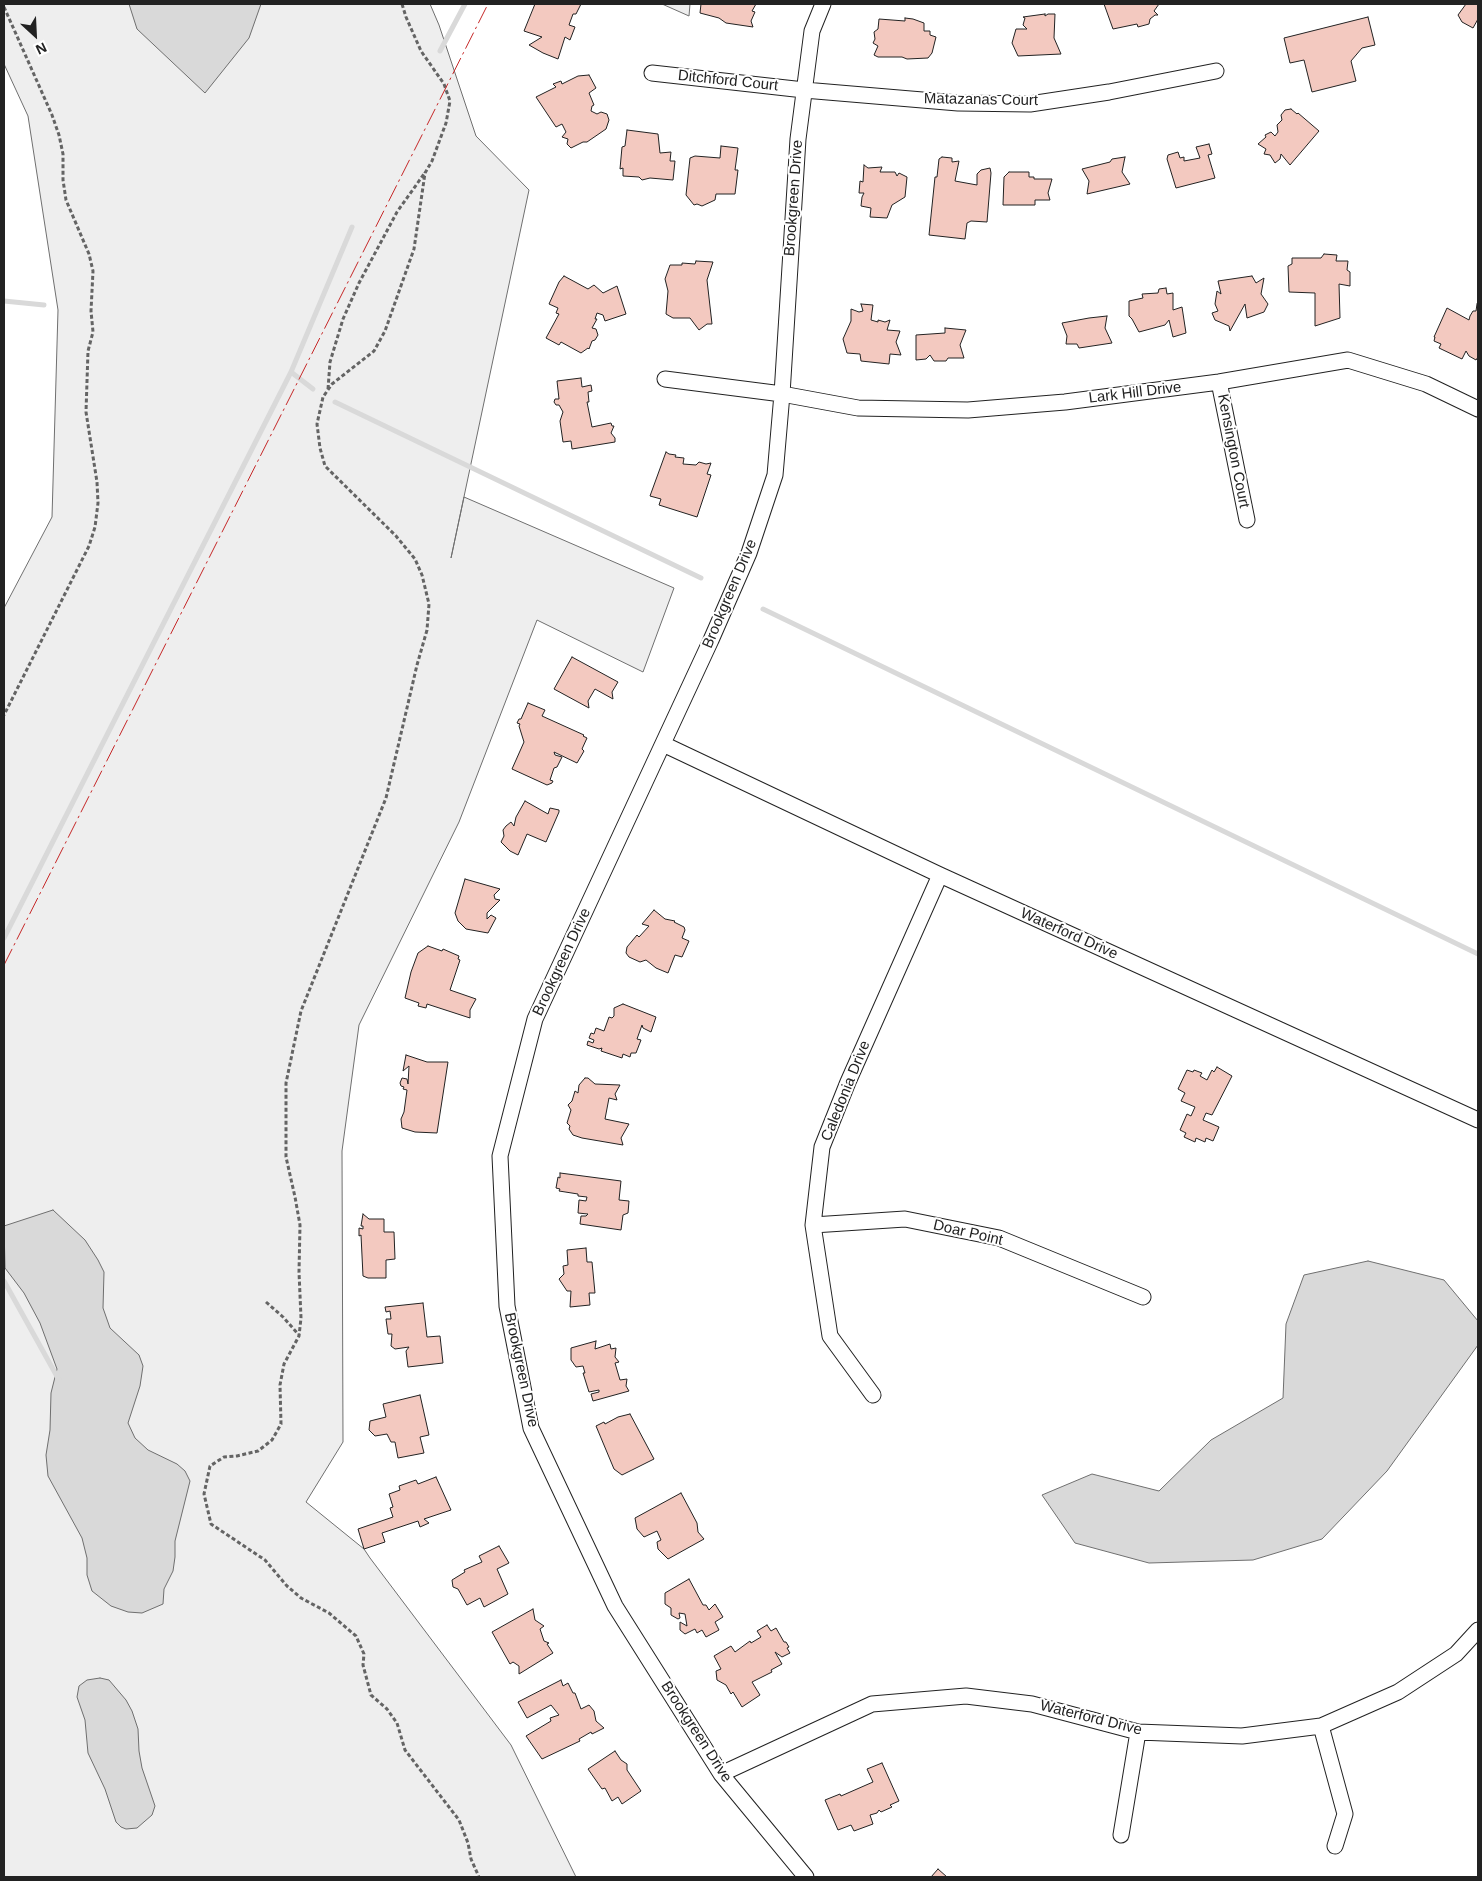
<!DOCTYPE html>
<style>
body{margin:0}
#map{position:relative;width:1482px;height:1881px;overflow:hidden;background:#fff;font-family:Arial,sans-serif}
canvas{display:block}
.frame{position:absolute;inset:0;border:5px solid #222;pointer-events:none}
.north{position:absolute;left:10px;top:10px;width:50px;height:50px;-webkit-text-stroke:4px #fff;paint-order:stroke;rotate:155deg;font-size:14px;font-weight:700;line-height:20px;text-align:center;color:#222}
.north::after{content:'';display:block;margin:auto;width:18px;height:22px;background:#222;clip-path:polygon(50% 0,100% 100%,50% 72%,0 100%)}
</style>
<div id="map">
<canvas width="1482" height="1881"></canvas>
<div class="frame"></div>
<div class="north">N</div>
</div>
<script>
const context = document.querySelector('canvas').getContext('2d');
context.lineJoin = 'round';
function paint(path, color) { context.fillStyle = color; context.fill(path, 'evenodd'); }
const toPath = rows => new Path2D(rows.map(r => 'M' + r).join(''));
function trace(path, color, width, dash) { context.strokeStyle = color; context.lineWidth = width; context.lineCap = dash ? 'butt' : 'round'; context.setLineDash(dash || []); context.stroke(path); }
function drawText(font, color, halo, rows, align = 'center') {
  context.font = font + ' Arial,sans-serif'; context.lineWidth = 4; context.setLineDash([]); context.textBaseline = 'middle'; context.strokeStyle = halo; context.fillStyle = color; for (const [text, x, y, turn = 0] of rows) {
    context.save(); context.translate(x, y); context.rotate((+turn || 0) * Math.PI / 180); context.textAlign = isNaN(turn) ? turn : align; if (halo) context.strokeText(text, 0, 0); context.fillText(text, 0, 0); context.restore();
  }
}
const green = toPath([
 [4,4,430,4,439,25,476,136,529,190,451,558,464,497,674,588,643,672,537,620,459,822,359,1025,342,1151,343,1442,306,1502,364,1549,370,1558,511,1745,576,1877,4,1877,4,608,52,517,58,310,28,116,4,64,4,4],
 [662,4,690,4,689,16,662,4]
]);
paint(green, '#eee');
trace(green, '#6f6f6f', 1);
const water = toPath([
 [129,4,261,4,249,38,205,93,137,29,129,4],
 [53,1210,85,1240,98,1260,104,1272,103,1308,110,1328,139,1355,143,1366,140,1386,128,1423,135,1438,148,1450,177,1464,185,1471,190,1481,175,1541,175,1557,173,1571,164,1589,163,1604,142,1613,128,1612,111,1606,92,1591,87,1575,87,1558,82,1538,48,1476,46,1455,50,1430,51,1393,57,1369,40,1323,24,1293,5,1268,4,1226,53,1210],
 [1368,1261,1444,1280,1478,1321,1478,1345,1387,1471,1322,1539,1253,1560,1149,1563,1075,1543,1042,1495,1092,1474,1159,1491,1211,1440,1283,1398,1286,1324,1304,1275,1368,1261],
 [100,1678,109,1680,126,1700,132,1711,138,1729,139,1751,142,1768,155,1806,152,1815,137,1828,126,1829,121,1827,116,1822,105,1789,88,1753,85,1720,77,1697,79,1686,87,1680,100,1678]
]);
paint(water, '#d9d9d9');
trace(water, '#6f6f6f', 1);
trace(toPath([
 [440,51,465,4],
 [4,301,44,305],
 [291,372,313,389],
 [335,402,701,578],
 [763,609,1478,954],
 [4,938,291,372,352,227],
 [4,1281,59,1380]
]), '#d9d9d9', 5);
const building = toPath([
 [535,4,581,4,576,14,573,14,569,25,575,27,570,40,565,37,558,59,543,53,529,45,542,37,524,31,535,4],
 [701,4,756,4,752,11,755,12,751,21,753,27,726,23,719,18,700,13,701,4],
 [1104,4,1159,4,1154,11,1158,15,1155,15,1150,19,1149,24,1138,27,1137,24,1113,29,1104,4],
 [1466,4,1478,4,1478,19,1473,28,1462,22,1458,15,1466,4],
 [1045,14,1045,16,1048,14,1055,14,1054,38,1061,54,1018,56,1012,43,1016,29,1027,29,1023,25,1025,18,1023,17,1045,14],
 [1368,17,1375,45,1362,48,1351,61,1356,81,1312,92,1304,60,1290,63,1284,38,1368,17],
 [905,18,913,19,924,23,924,31,930,31,930,35,936,37,932,53,928,58,907,59,902,57,878,57,874,55,878,46,873,43,875,39,874,32,878,29,879,19,905,21,905,18],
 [589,75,596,88,589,93,594,105,592,106,591,111,597,114,601,112,607,114,609,120,606,129,587,142,583,142,571,148,567,144,568,139,562,137,566,132,562,124,556,127,536,97,556,87,553,84,561,81,562,84,578,76,589,75],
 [1291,109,1297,114,1298,113,1319,131,1290,165,1281,154,1280,159,1275,163,1270,155,1264,154,1266,149,1258,144,1266,137,1265,135,1271,132,1275,136,1278,132,1277,125,1282,120,1281,115,1285,110,1291,109],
 [627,130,658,134,660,153,671,152,670,161,675,161,673,180,650,178,642,180,639,177,623,176,623,168,620,169,622,147,625,146,627,130],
 [1209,144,1212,154,1208,155,1215,178,1176,188,1167,159,1168,155,1178,152,1180,158,1184,157,1184,161,1200,158,1196,147,1209,144],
 [721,146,738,148,735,170,738,170,735,194,716,194,715,200,702,206,697,204,694,205,686,195,690,158,695,156,720,158,721,146],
 [942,157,952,158,952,162,959,161,955,181,977,185,977,174,981,170,990,168,991,173,987,222,971,221,967,223,965,239,929,235,935,177,937,177,939,159,942,157],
 [1125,157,1122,172,1130,184,1087,194,1089,181,1082,169,1110,162,1112,159,1125,157],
 [864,165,868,168,882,167,880,172,895,172,897,176,899,173,907,177,905,197,892,205,887,218,870,217,871,208,861,206,862,197,864,193,859,193,860,181,863,182,864,165],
 [1009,172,1029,172,1029,177,1034,177,1034,179,1052,179,1048,193,1050,200,1035,200,1035,205,1003,205,1004,177,1009,172],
 [1324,254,1337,255,1336,261,1348,261,1347,270,1350,272,1350,286,1339,284,1340,318,1315,326,1315,293,1289,292,1288,266,1292,264,1292,258,1321,258,1324,254],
 [696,261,713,262,707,280,712,324,707,324,699,330,690,318,673,318,666,314,668,291,665,279,670,265,682,265,682,263,695,264,696,261],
 [564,276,588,289,594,285,603,293,617,286,626,314,605,321,603,315,597,313,595,319,597,319,592,328,596,329,598,335,595,340,592,341,589,349,588,348,581,353,561,342,559,345,546,338,559,314,556,313,558,308,549,304,559,282,564,276],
 [1252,276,1256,283,1264,278,1261,294,1268,304,1264,312,1247,318,1245,304,1230,331,1229,326,1215,320,1212,313,1218,311,1215,304,1217,291,1221,294,1218,281,1252,276],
 [1166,288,1167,294,1173,293,1173,310,1182,307,1186,333,1173,337,1169,320,1165,325,1139,332,1132,319,1129,316,1129,301,1143,298,1142,294,1158,293,1159,289,1166,288],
 [861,304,873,305,871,320,878,322,878,320,885,322,890,320,887,330,900,331,896,342,901,355,890,354,889,364,861,361,860,354,847,353,843,339,851,321,851,309,859,312,863,311,861,304],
 [1477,304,1478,305,1478,357,1476,360,1469,356,1466,351,1462,359,1439,348,1441,344,1434,341,1435,337,1434,337,1447,308,1469,320,1470,316,1473,311,1476,311,1477,304],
 [1107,316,1105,328,1112,343,1079,348,1077,344,1066,344,1067,336,1062,323,1089,318,1107,316],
 [945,328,966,330,960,345,964,358,948,358,946,361,934,361,930,355,926,359,916,360,916,335,945,333,945,328],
 [581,378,582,387,591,385,592,391,588,392,589,402,587,402,592,427,611,423,612,426,614,426,611,433,615,438,615,442,572,449,571,441,563,442,560,421,563,412,559,405,556,405,554,402,555,399,559,399,557,381,581,378],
 [666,452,669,454,676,455,675,457,684,458,683,464,696,465,699,462,706,464,711,463,707,474,711,475,697,517,659,505,661,499,650,496,666,452],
 [572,657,618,682,612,692,613,699,595,689,588,701,589,708,554,689,572,657],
 [528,703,545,710,542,716,584,735,583,736,587,738,582,749,584,751,577,763,554,752,555,755,562,757,557,767,554,768,550,780,553,781,552,783,547,785,512,769,524,742,519,726,520,724,517,723,519,719,521,719,528,703],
 [525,801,548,814,550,808,559,810,559,812,546,842,527,834,518,855,510,851,501,842,504,836,503,830,506,826,511,822,514,826,516,817,525,801],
 [465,879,500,889,494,895,495,899,500,900,487,913,487,919,491,915,496,918,488,933,466,929,458,921,455,913,465,879],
 [654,910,665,919,675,921,674,922,684,927,685,930,682,938,689,941,682,957,675,955,668,973,656,968,646,960,640,962,629,957,626,953,627,947,637,935,639,937,649,926,642,924,654,910],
 [428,946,442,951,443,949,459,956,458,959,460,960,450,990,476,999,470,1010,470,1018,427,1004,426,1008,418,1006,419,1003,405,998,411,972,418,953,428,946],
 [623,1004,656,1017,651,1032,643,1028,642,1025,637,1039,641,1040,636,1053,631,1053,630,1057,623,1054,622,1058,601,1051,602,1048,599,1049,587,1045,588,1041,593,1043,594,1040,589,1038,591,1033,594,1034,596,1028,604,1031,609,1017,612,1018,614,1016,614,1008,623,1004],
 [406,1055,427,1062,448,1062,437,1133,415,1132,402,1128,401,1119,404,1112,407,1090,403,1089,404,1087,401,1086,400,1083,402,1078,407,1079,408,1084,409,1066,403,1071,406,1055],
 [1217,1067,1232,1076,1212,1115,1206,1113,1203,1120,1219,1127,1213,1141,1206,1138,1205,1142,1196,1138,1195,1142,1184,1137,1186,1133,1180,1130,1187,1114,1191,1116,1195,1107,1181,1101,1185,1093,1178,1089,1187,1070,1193,1072,1194,1070,1202,1073,1200,1076,1207,1080,1212,1070,1214,1072,1217,1067],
 [585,1078,588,1078,595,1084,620,1085,615,1094,617,1100,609,1098,605,1119,629,1124,621,1138,623,1145,582,1138,573,1135,569,1129,570,1126,567,1123,571,1110,568,1105,572,1101,575,1091,578,1093,579,1085,585,1078],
 [560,1173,621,1181,619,1200,629,1201,628,1213,623,1215,621,1230,580,1224,581,1216,586,1216,588,1214,578,1213,579,1200,586,1201,587,1197,578,1196,578,1194,559,1191,560,1189,556,1188,558,1177,560,1178,560,1173],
 [363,1214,369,1219,384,1219,384,1232,394,1232,395,1259,386,1260,386,1278,368,1278,363,1276,361,1235,359,1236,359,1228,363,1229,363,1226,361,1226,363,1214],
 [586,1248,587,1262,592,1262,595,1293,589,1293,590,1305,570,1307,571,1291,567,1291,559,1279,564,1274,563,1266,568,1265,567,1250,586,1248],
 [423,1303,427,1337,440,1336,443,1363,408,1367,406,1351,409,1347,395,1349,391,1346,392,1334,388,1334,386,1319,391,1319,390,1311,386,1312,385,1307,423,1303],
 [596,1341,595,1349,610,1344,611,1349,616,1348,615,1357,619,1362,615,1363,620,1380,627,1379,626,1386,629,1391,593,1401,591,1394,599,1392,599,1390,589,1392,583,1373,585,1373,583,1366,576,1367,571,1360,571,1348,596,1341],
 [420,1395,429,1435,420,1437,424,1453,398,1458,395,1442,391,1442,387,1434,375,1436,369,1430,370,1421,386,1417,383,1404,420,1395],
 [630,1414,654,1459,622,1475,614,1469,596,1426,604,1422,605,1424,618,1417,630,1414],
 [436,1477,451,1510,424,1519,429,1523,420,1527,418,1521,382,1533,385,1542,364,1549,358,1529,393,1517,390,1508,393,1507,389,1494,400,1490,399,1486,416,1480,418,1484,436,1477],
 [681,1493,697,1523,698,1532,704,1539,668,1559,658,1549,657,1542,661,1540,657,1531,644,1537,637,1529,635,1518,681,1493],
 [499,1546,509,1563,497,1569,508,1594,484,1607,480,1598,467,1605,458,1589,453,1587,452,1580,465,1572,464,1570,482,1562,479,1556,499,1546],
 [689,1579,703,1605,706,1605,709,1610,715,1604,723,1617,715,1622,719,1630,706,1637,702,1630,697,1633,695,1629,685,1634,680,1630,680,1622,687,1626,685,1614,679,1613,680,1618,678,1619,671,1615,671,1608,665,1604,665,1593,689,1579],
 [533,1609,535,1620,544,1626,540,1629,544,1641,549,1643,547,1644,553,1653,519,1674,519,1666,513,1662,510,1664,492,1632,533,1609],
 [767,1625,771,1631,776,1628,784,1642,786,1642,789,1647,787,1648,790,1653,782,1657,775,1652,782,1664,771,1670,772,1672,752,1682,760,1695,742,1707,733,1692,731,1694,726,1685,717,1680,716,1671,721,1669,714,1656,731,1646,735,1652,750,1641,751,1643,761,1637,757,1631,767,1625],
 [561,1680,563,1686,568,1683,573,1693,575,1693,581,1709,589,1705,594,1711,596,1721,604,1728,592,1734,591,1732,579,1739,580,1741,542,1759,526,1736,551,1721,550,1718,559,1715,551,1705,527,1718,518,1702,561,1680],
 [615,1751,621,1760,627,1764,627,1770,641,1791,622,1804,618,1797,612,1801,605,1788,602,1789,588,1769,615,1751],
 [882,1763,899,1801,890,1805,892,1807,881,1812,879,1810,877,1813,870,1815,873,1824,854,1831,851,1825,838,1830,825,1800,840,1794,841,1796,873,1782,867,1769,882,1763],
 [938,1869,947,1877,931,1877,938,1869]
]);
paint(building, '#f3c9c0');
trace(building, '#222', 1);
const minor = toPath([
 [652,73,804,90,958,103,1030,104,1109,92,1216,71],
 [665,379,782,394,858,408,968,410,1065,402,1219,382,1348,360,1426,384,1478,409],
 [1219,382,1247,520],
 [663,744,940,875,1478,1120],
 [813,1225,905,1219,999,1238,1143,1297],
 [873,1395,830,1336,813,1225,822,1147,848,1082,940,875],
 [1321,1726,1345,1814,1335,1846],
 [721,1774,872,1704,966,1696,1032,1704,1138,1732,1242,1736,1321,1726,1398,1692,1456,1654,1478,1630],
 [1121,1835,1138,1732],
 [806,1877,721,1774,615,1606,531,1428,507,1306,500,1156,535,1019,711,640,749,553,775,475,782,394,798,139,812,31,823,4]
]);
trace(minor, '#222', 17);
trace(toPath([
 [402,4,406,17,421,51,444,84,450,101,446,123,432,161,425,173,414,249,385,331,374,351,332,384,323,397,317,424,320,448,325,466,396,536,415,559,422,575,429,604,427,630,417,665,386,798,301,1011,286,1083,286,1157,295,1197,300,1225,299,1272,301,1318,299,1336,284,1364,280,1385,281,1424,272,1440,258,1451,237,1456,224,1457,210,1466,204,1494,211,1524,265,1560,287,1586,301,1598,329,1613,356,1636,364,1654,363,1665,371,1695,387,1709,397,1723,405,1750,459,1820,468,1843,471,1859,479,1877],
 [4,7,52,115,59,135,63,154,63,180,66,200,89,254,93,271,91,311,93,332,88,351,86,412,97,482,98,503,95,527,89,546,4,715],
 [328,389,330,362,343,319,359,283,397,212,424,174],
 [266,1302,283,1317,299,1335]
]), '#646464', 3, [4, 2.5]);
trace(minor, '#fff', 15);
trace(toPath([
 [4,965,488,4]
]), '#c62828', 1, [18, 4, 2.5, 4]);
drawText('15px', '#222', '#fff', [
 ["Ditchford Court",728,81,6],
 ["Matazanas Court",981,100,1],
 ["Brookgreen Drive",794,198,-86],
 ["Lark Hill Drive",1135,393,-7],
 ["Kensington Court",1233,451,79],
 ["Brookgreen Drive",730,594,-67],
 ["Waterford Drive",1069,934,24],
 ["Brookgreen Drive",562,962,-65],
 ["Caledonia Drive",846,1091,-68],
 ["Doar Point",968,1233,13],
 ["Brookgreen Drive",521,1370,78],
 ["Waterford Drive",1091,1718,14],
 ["Brookgreen Drive",696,1732,57]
]);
</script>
